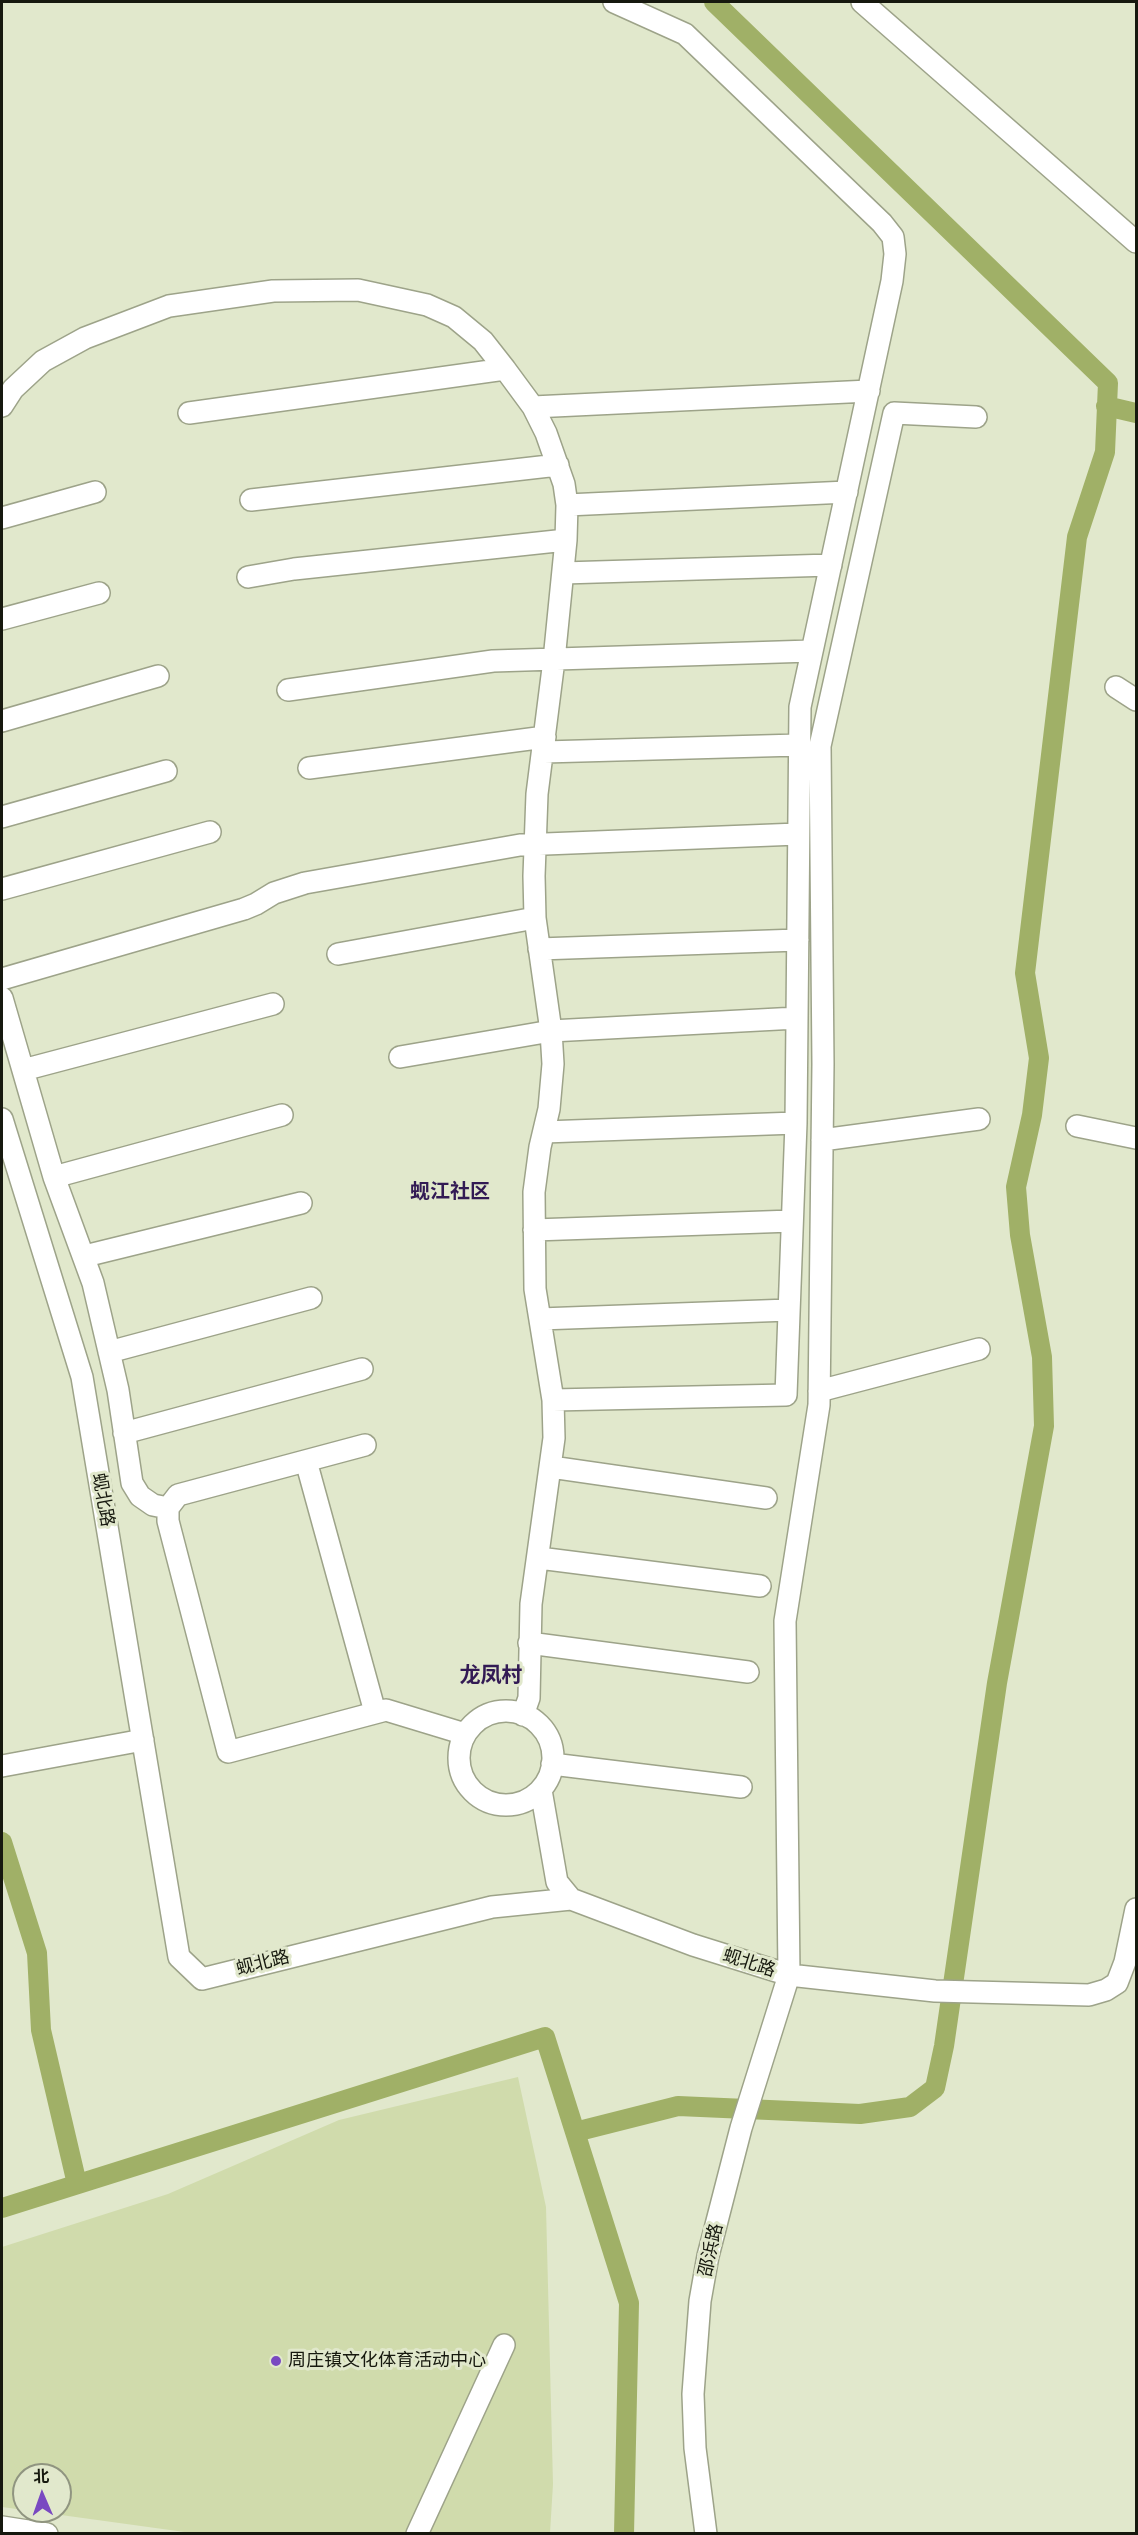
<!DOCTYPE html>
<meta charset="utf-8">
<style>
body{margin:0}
#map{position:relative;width:1138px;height:2535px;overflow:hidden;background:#e1e8cc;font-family:"Alegreya Sans","Noto Sans SC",sans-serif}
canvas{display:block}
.frame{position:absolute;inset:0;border:3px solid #16180e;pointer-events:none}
.north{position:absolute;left:12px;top:2463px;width:60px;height:60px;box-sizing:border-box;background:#e1e8cc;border:2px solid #909580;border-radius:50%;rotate:358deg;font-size:16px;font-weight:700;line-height:24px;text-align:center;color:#16180e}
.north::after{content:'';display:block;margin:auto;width:21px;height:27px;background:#7949c1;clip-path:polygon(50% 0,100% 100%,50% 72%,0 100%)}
</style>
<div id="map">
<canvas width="1138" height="2535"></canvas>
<div class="frame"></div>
<div class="north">北</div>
</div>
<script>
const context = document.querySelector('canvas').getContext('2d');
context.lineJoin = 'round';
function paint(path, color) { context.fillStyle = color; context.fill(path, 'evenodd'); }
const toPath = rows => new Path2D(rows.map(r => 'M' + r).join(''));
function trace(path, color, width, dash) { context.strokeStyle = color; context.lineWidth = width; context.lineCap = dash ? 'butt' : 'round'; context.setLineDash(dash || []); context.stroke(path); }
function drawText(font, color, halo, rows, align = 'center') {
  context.font = font + ' "Alegreya Sans","Noto Sans SC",sans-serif'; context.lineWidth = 6; context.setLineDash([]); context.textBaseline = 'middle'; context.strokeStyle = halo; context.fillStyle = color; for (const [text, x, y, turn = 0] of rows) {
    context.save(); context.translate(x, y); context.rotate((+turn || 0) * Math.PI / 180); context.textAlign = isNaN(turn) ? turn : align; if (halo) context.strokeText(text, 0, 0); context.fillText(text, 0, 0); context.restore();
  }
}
paint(toPath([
 [518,2077,546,2207,553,2484,550,2533,199,2534,32,2511,60,2511,60,2475,24,2475,24,2510,2,2507,2,2247,168,2194,339,2120]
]), '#d0dbac');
trace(toPath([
 [1106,406,1136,413],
 [2,1842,37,1953,41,2030,77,2184],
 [575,2132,678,2106,860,2114,910,2107,935,2088,944,2046,997,1683,1044,1426,1042,1357,1020,1235,1016,1187,1032,1115,1039,1058,1025,973,1077,537,1105,452,1108,383,714,2],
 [2,2208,545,2037,629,2303,624,2534]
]), '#a0b067', 20);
const minor = toPath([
 [862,2,1136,242],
 [2,406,13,389,43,361,85,338,169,306,273,291,358,290,427,305,454,317,483,341,505,369,533,407,546,433,564,484,567,505,566,540,554,660,537,794,534,876,535,918,551,1031,553,1064,549,1109,540,1147,534,1192,535,1289,553,1400,554,1438,531,1604,529,1698,523,1715],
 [533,407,869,391],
 [189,413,505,369],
 [251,500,558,465],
 [567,505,847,492],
 [2,518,95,492],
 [563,573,831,565],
 [248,577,294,569,566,540],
 [2,619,99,593],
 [1116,687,1136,700],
 [288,690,493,661,811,651],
 [2,721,158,676],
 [544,752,798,745],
 [309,768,545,737],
 [2,817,166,771],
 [2,889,210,832],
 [539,949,798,940],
 [338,954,535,918],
 [2,979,244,909,256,904,274,893,305,883,520,845,798,834],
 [2,998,54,1177,93,1283,118,1390,132,1483,140,1496,153,1505,168,1508],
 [400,1057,551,1031,797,1018],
 [23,1070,273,1004],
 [2,1119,82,1377,179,1957,202,1979,492,1907,571,1899,693,1945,789,1975,935,1991,1089,1995,1106,1990,1117,1983,1125,1962,1136,1909],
 [1077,1126,1136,1138],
 [544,1132,796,1123],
 [822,1140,979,1119],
 [54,1177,282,1115],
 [534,1230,792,1221],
 [85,1256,301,1203],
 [540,1319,789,1310],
 [109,1352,311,1298],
 [819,1391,979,1349],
 [553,1400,786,1395,796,1123,800,707,892,281,895,254,893,237,882,223,685,34,614,2],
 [124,1433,362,1369],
 [365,1445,178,1495,168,1508,168,1521,228,1752,386,1710,465,1734],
 [306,1461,375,1712],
 [551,1467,766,1498],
 [539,1558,760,1586],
 [529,1643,748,1672],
 '459 1758a47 47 0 1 1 94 0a47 47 0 1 1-94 0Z',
 [552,1764,741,1787],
 [2,1766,143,1740],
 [541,1790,557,1882,571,1899],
 [2,2527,47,2534],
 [417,2534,504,2345],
 [706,2534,695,2448,693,2394,700,2301,708,2256,741,2128,789,1975,785,1621,819,1405,823,1064,820,746,894,413,976,417]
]);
trace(minor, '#9da389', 24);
trace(minor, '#fff', 21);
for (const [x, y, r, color] of [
 [276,2361,6,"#7949c1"]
]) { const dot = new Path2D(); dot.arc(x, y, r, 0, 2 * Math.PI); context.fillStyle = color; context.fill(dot); trace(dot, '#e1e8cc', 2); }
drawText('18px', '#16180e', '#e1e8cc', [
 ["蚬北路",103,1500,80],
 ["蚬北路",263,1963,-14],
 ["蚬北路",749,1963,18],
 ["邵浜路",711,2250,-77]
]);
drawText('18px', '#16180e', '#e1e8cc', [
 ["周庄镇文化体育活动中心",288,2361]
], 'left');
drawText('bold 20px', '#321a54', '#e1e8cc', [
 ["蚬江社区",450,1192]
]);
drawText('bold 21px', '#321a54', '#e1e8cc', [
 ["龙凤村",491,1676]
]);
</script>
